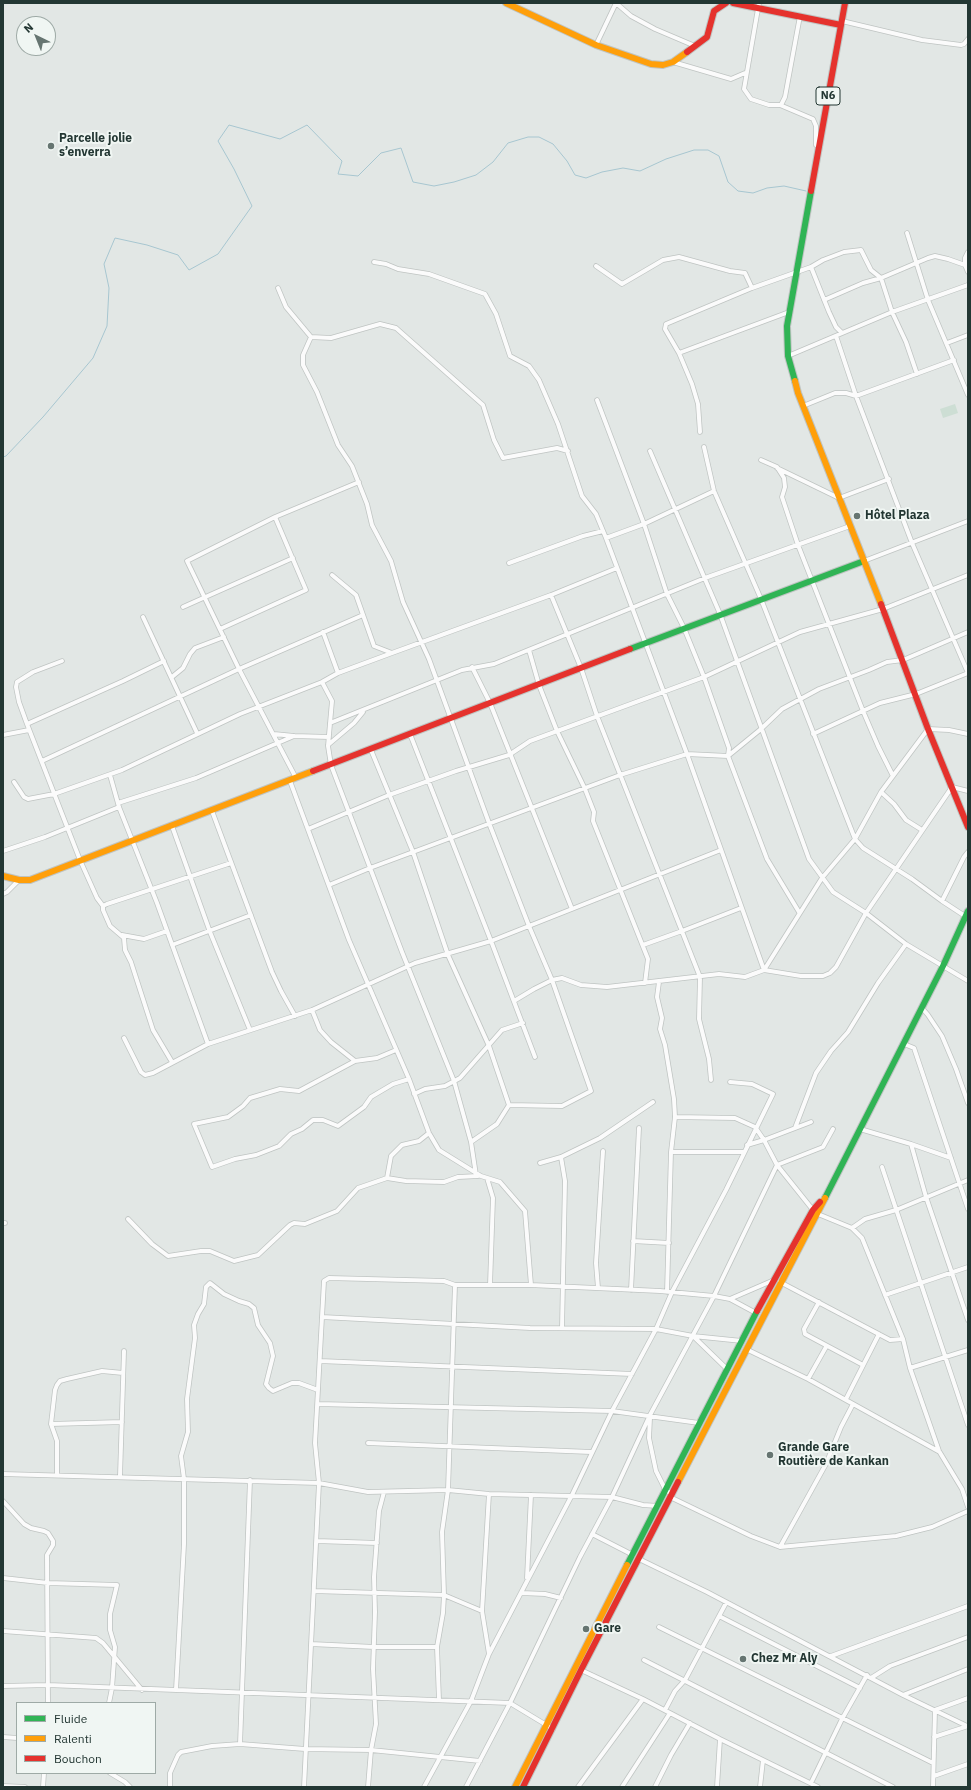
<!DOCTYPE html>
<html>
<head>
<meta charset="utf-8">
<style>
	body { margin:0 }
	#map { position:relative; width:971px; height:1790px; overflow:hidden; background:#e2e7e5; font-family:"IBM Plex Sans",sans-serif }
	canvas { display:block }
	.frame { position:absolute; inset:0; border:4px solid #233733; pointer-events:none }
	.legend { position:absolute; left:16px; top:1702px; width:140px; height:72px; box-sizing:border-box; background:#f0f6f3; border:1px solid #9eaaa6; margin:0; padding:5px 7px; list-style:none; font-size:12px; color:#233733 }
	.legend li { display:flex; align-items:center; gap:8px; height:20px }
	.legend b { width:20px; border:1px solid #9eaaa6 }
	.north { position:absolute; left:16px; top:16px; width:40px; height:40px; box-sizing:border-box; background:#f0f6f3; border:1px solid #9eaaa6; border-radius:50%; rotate:317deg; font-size:11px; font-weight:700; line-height:16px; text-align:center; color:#233733 }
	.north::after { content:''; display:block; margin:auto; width:14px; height:18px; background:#667571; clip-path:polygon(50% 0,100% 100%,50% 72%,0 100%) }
</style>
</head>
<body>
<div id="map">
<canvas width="971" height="1790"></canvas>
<div class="frame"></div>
<ul class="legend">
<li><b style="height:5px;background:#30b455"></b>Fluide</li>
<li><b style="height:5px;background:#ff9f0a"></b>Ralenti</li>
<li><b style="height:5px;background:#e5322d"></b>Bouchon</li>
</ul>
<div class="north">N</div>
</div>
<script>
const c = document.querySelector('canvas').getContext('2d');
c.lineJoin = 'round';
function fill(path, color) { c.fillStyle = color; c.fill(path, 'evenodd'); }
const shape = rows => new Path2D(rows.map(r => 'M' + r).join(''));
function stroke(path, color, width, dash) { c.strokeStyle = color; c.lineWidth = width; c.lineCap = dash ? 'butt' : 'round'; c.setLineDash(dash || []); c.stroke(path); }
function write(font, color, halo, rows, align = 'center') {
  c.font = font + ' "IBM Plex Sans",sans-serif'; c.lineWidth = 4; c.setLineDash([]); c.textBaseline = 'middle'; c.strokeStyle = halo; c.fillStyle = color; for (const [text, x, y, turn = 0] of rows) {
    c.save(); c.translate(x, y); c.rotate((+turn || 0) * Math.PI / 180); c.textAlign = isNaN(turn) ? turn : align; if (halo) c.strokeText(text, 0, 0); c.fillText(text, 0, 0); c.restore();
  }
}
fill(shape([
	[955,404,958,413,943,418,940,409]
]), '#cdded4');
stroke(shape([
	[3,457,6,456,43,417,93,358,107,326,109,288,104,264,115,238,147,245,178,255,189,270,218,254,252,206,234,169,218,141,229,125,280,139,307,125,342,161,338,174,358,176,381,153,401,148,413,182,434,186,454,182,476,175,493,162,508,143,528,137,539,137,553,144,567,161,575,175,586,178,602,172,623,168,640,171,666,159,694,150,708,150,719,156,728,182,738,191,753,193,767,188,784,186,806,191]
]), '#a7c6d0', 1);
const street = shape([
	[616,3,631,16,655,29,695,46],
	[759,3,744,89,751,99,769,105,781,105,785,97,800,16],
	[842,21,922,40,961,45,964,44,968,39],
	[596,45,616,3],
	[673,62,731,79,745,73],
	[780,105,813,119,816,126,816,145],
	[907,233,928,300,968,395],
	[968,252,965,258,965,265,968,272],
	[374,262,386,264,398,269,429,274,485,294,496,314,510,356,529,366,539,380,558,424,582,496,596,514,606,538,687,754,764,970],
	[596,266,622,284,663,260,679,257,730,271,745,273,752,288],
	[811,267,829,312,836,327,842,333],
	[278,288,286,307,311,337,331,338,380,324,396,328,483,405,494,440,503,458,557,448,568,451],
	[824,300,863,283,881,278,928,258,935,256,948,259,965,265],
	[836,336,856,396,912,543,968,673],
	[311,337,303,355,303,365,317,392,338,445,352,466,367,504,372,525,391,561,403,602,429,659,489,823,529,926,552,980,591,1091,562,1106,509,1105,497,1124,471,1142],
	[947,343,968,335],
	[679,353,789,312],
	[788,356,892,312,968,285],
	[597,400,644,524,667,594,684,628,704,677,729,748,728,756,767,859,799,912],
	[803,406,835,393,846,393,856,396,954,360],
	[700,432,698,404,692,384,679,353,665,329,666,324,752,288,811,267,823,260,844,252,861,250,871,270,881,278,892,312,906,342,917,374],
	[704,447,714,491,761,599,855,839,863,848,912,879,942,901,968,918],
	[650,451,720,614,809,859,833,892,866,913,906,944,968,981],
	[761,460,777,467,784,478,785,487,782,497,798,545,863,711,878,746,893,776],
	[777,468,839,498,889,479],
	[606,538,644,524,714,491],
	[864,561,968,521],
	[509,563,583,536,603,531],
	[332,575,356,595,374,646,392,653,551,595,617,568],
	[551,595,581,668,597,716,700,977,699,1019,709,1059,711,1080],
	[183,607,293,558],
	[143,617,197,733],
	[220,629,306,590,275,517],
	[323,632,338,673],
	[529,650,539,685,557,731,585,789,594,812,593,821,648,959,645,983],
	[62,661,33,672,17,682,16,687,19,702,27,724,80,860,97,898,103,906],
	[472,667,490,703,572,909],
	[172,677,183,668,190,654,195,648,224,637],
	[322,682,332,701,328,746,331,765,402,952,454,1081,471,1142,476,1175],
	[330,723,462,670,494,664,705,578,850,526],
	[27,724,123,681,164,661],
	[274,734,294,736,329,737],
	[410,734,491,941,535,1057],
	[813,734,880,703,916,694,968,673],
	[3,735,29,730],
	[328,745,354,723,363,712],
	[371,750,413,852,448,955,489,1046,509,1105],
	[42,761,239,669,363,615],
	[110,775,119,807,157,903,208,1044],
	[296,778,239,669,187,561,275,517,359,482],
	[290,781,349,940,409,1079,429,1133,439,1150,481,1176,500,1182,525,1211,531,1285,660,1291,714,1296,730,1299,756,1313],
	[14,782,24,797,28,799,54,794,122,770,240,714,322,682,338,673,392,653],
	[881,792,894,804,906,820,922,830],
	[118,803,196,778,294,736],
	[212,811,272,972,281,991,295,1016],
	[172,826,210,932,250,1030],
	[308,829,389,795,456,771,509,755,530,741,704,677,800,632,883,609,968,575],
	[3,851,45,837,119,807],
	[329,885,370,868,620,775,687,754,728,756,761,729,782,709,819,689,869,670,887,662,903,660,968,632],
	[3,894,7,892,19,880],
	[942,901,964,857,968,852],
	[122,935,144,939,167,931],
	[172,945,251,915],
	[643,945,682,931,741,908],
	[764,970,822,878,855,839,881,792,928,729,949,730,968,734],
	[659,982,657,997,662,1018,660,1029,665,1045,674,1099,675,1117,671,1152],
	[514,1001,534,989,552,980,562,978,581,985,607,987,719,974,745,977,764,970,801,976,823,976,830,973,836,967,866,913,952,787,968,791],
	[922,1008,928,1015,942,1036,956,1069,968,1103],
	[312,1010,320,1030,331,1042,355,1061],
	[124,1038,141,1072,145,1075,153,1073,208,1044,312,1010,415,963,491,941,721,850],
	[904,1044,914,1048,968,1209],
	[396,1050,377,1058,355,1061,299,1091,280,1089,250,1098,243,1106,228,1117,194,1124,212,1167,235,1159,256,1155,279,1146,291,1134,302,1129,313,1120,323,1120,338,1126,364,1107,371,1097,393,1084,409,1079],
	[172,1062,153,1030,131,962,125,950,124,938,110,926,103,910,103,906,107,904,231,863],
	[414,1094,425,1089,445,1086,460,1078,502,1030,523,1023],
	[675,1117,735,1118,755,1127,764,1140,777,1165,813,1210,818,1214,852,1228,862,1238,903,1339,910,1368,939,1451,962,1489,968,1507],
	[795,1128,816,1073,831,1051,848,1032,878,983,906,944],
	[860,1129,911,1144,951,1158],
	[911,1144,926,1197,968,1320],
	[747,1145,764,1140,811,1122],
	[561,1157,565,1181,562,1328],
	[540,1163,561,1157,600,1138,653,1102],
	[882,1167,968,1425],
	[387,1178,391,1156,402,1145,419,1141,429,1133],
	[487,1178,493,1198,490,1285],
	[128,1219,152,1244,168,1256,201,1251,210,1251,234,1261,258,1255,290,1225,294,1223,305,1224,337,1211,358,1188,387,1178,406,1181,444,1182,458,1177,478,1176],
	[3,1223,5,1223],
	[852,1228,865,1219,896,1210,968,1180],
	[633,1241,669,1243],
	[780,1282,890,1340,903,1339],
	[598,1288,596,1263,603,1151],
	[631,1290,639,1128],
	[667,1292,671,1152,743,1152],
	[885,1295,968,1267],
	[730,1299,774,1280],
	[819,1302,804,1329,805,1334,863,1365],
	[322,1317,530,1328,656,1329,693,1336,742,1341],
	[693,1336,727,1369],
	[746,1349,808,1379,938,1451],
	[320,1361,632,1374],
	[910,1368,968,1350],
	[808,1379,826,1347],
	[846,1399,879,1334],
	[318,1404,612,1411,699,1423],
	[650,1418,649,1438,656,1471,665,1489,671,1494],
	[51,1424,122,1422],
	[368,1443,591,1452],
	[3,1474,319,1483,368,1492,448,1490,489,1494,612,1497,643,1505,658,1506],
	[57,1475,57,1441,51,1424,55,1390,57,1385,60,1381,67,1379,102,1371,123,1373],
	[120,1476,124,1351],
	[489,1494,482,1611,489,1654],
	[670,1497,751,1536,780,1547,896,1536,932,1527,968,1511],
	[3,1501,24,1524,31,1528,44,1531,48,1533,53,1541,53,1545,47,1555,48,1703],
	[592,1534,633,1555],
	[317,1541,377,1543],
	[780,1547,826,1464,841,1427,853,1404],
	[639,1559,707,1592,903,1695,967,1726],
	[3,1578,48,1583,117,1585,110,1614,110,1630,115,1647,112,1688,109,1703],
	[527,1578,531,1495],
	[314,1591,444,1595,482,1611],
	[522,1593,545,1594,561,1598],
	[719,1616,860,1688],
	[659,1627,933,1763],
	[3,1631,96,1638,103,1643,142,1690],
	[311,1644,374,1647,437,1647],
	[831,1656,968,1606],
	[644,1660,893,1787],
	[581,1670,643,1699,720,1739,818,1787],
	[871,1678,890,1666,968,1637],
	[3,1686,48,1685,510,1703,553,1729],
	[176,1690,184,1544,184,1479,181,1456,188,1432,187,1399,195,1338,194,1325,198,1314,204,1304,206,1287,210,1283,224,1294,239,1301,249,1304,254,1308,258,1325,270,1343,273,1356,266,1384,269,1388,273,1391,292,1383,299,1383,318,1390],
	[903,1695,968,1669],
	[439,1700,437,1647,443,1613,444,1595,442,1532,448,1490,455,1285],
	[665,1710,675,1691,685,1680,726,1603],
	[3,1737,17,1738],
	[934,1737,968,1726],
	[240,1744,250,1480],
	[110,1773,125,1782,130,1787],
	[934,1776,968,1764],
	[811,1783,842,1719,867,1675],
	[3,1786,25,1787],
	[43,1787,44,1773],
	[170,1787,170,1773,178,1755,181,1752,212,1746,240,1744,305,1749,371,1750,480,1761],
	[304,1787,319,1483,315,1443,324,1281,329,1278,444,1281,455,1285,531,1285],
	[368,1787,371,1750,376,1724,373,1669,375,1612,374,1577,379,1511,384,1492],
	[424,1787,471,1701,489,1654,572,1495,612,1411,656,1329,672,1292,726,1190,773,1094,752,1084,730,1082],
	[466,1787,510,1703,580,1557,612,1497,650,1415,714,1296,777,1165,823,1147,833,1129],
	[578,1787,643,1699],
	[622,1787,670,1713],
	[655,1787,671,1755,690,1723],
	[717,1787,720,1739],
	[760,1787,763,1760],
	[933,1787,935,1710,968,1698]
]);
const fast = shape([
	[795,381,788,356,787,326,811,191],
	[630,649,864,561],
	[825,1198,943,966,968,911],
	[627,1565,757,1311]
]);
const slow = shape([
	[506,3,596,45,651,64,663,65,673,62,687,52],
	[795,381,798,393,881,604],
	[3,876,19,880,30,880,313,771],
	[678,1482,825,1198],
	[515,1787,627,1565]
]);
const jam = shape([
	[733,3,841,25],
	[687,52,707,37,714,11,726,3],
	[811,191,845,3],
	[881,604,928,729,968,827],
	[313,771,630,649],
	[757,1311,813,1210,820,1202],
	[523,1787,581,1670,678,1482]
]);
stroke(street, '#bfc4c2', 5.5);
stroke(fast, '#bfc4c2', 8);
stroke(slow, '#bfc4c2', 8);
stroke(jam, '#bfc4c2', 8);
stroke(street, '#fbfbfb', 4);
stroke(fast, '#30b455', 6);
stroke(slow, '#ff9f0a', 6);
stroke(jam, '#e5322d', 6);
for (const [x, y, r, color] of [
	[51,146,4,"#667571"],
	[857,516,4,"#667571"],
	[770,1455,4,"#667571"],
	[586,1629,4,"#667571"],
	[743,1659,4,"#667571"]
]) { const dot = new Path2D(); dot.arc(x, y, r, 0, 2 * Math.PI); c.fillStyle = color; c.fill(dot); stroke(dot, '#f0f6f3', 1.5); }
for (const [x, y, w] of [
	[828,96,24]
]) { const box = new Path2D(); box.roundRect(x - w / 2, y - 9, w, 18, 3); c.fillStyle = '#f0f6f3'; c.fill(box); stroke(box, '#233733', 1); }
write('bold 11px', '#233733', null, [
	["N6",828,96]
]);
write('bold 12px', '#233733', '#f0f6f3', [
	["Parcelle jolie",59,139],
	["s’enverra",59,153],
	["Hôtel Plaza",865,516],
	["Grande Gare",778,1448],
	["Routière de Kankan",778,1462],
	["Gare",594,1629],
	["Chez Mr Aly",751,1659]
], 'left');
</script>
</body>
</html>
